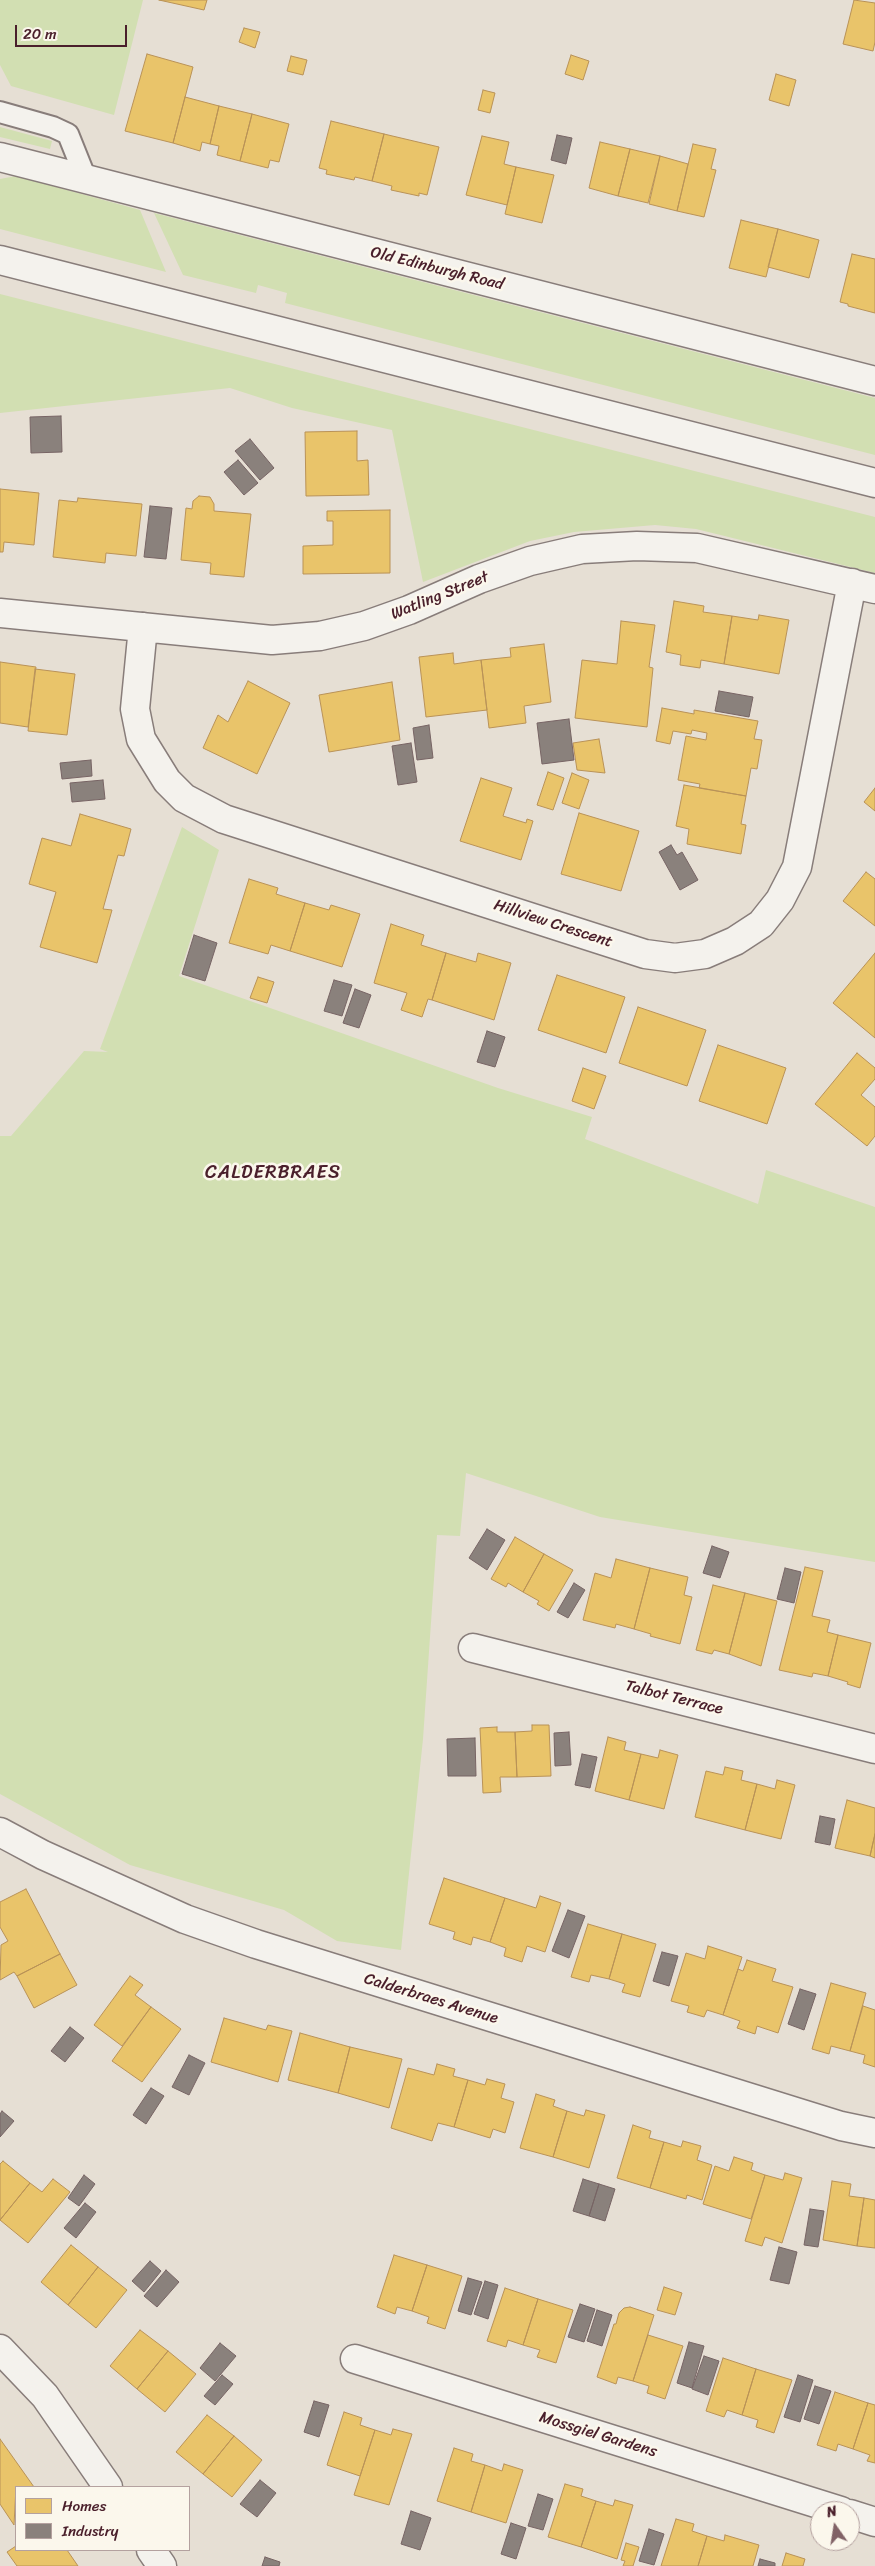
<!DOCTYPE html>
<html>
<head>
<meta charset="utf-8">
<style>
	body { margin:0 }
	#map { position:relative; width:875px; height:2566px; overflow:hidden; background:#e6dfd4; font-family:Sriracha,sans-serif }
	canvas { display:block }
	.legend { position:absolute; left:15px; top:2486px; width:175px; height:65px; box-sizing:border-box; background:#fbf7ec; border:1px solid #b4a19f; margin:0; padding:6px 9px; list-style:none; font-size:15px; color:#4a1f2b }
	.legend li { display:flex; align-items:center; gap:10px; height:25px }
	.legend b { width:25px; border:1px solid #b4a19f }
	.north { position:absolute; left:810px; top:2501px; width:50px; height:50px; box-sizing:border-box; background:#fbf7ec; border:1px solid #b4a19f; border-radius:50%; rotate:347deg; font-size:14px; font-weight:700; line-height:20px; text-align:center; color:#4a1f2b }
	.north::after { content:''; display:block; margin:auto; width:18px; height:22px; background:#816266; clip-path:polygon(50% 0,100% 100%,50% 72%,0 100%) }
	.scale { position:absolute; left:15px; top:25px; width:112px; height:22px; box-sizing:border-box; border:2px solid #4a1f2b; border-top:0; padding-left:6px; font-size:15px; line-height:18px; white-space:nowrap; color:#4a1f2b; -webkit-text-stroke:4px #fbf7ec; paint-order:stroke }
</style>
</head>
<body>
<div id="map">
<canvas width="875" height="2566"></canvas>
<ul class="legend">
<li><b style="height:14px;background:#e9c46a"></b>Homes</li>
<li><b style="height:14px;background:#8a817c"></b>Industry</li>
</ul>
<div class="north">N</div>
<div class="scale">20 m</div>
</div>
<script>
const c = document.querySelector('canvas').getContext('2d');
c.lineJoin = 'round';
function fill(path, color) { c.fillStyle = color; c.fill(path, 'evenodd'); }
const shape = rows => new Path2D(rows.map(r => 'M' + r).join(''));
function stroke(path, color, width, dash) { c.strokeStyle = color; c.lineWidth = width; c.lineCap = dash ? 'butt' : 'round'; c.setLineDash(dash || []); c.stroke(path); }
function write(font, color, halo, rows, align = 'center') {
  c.font = font + ' Sriracha,sans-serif'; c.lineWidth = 5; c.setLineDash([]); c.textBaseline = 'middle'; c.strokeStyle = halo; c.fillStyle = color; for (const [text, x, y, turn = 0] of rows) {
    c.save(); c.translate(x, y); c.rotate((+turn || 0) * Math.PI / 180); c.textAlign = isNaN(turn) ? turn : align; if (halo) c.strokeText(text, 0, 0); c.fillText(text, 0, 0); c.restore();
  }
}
fill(shape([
	[0,0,143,0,114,115,11,86,0,65],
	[0,127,52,141,50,149,0,137],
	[16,176,140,210,166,272,0,229,0,179],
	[154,213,875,398,875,455,285,303,287,293,258,285,256,293,183,275],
	[0,294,875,517,875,573,696,529,655,525,574,532,530,541,423,582,392,430,292,408,230,388,0,413],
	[182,827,219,850,179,976,498,1088,592,1117,585,1139,758,1204,766,1170,875,1207,875,1562,600,1517,466,1473,460,1536,437,1535,423,1739,401,1950,337,1941,284,1910,130,1865,0,1794,0,1136,11,1136,84,1051,108,1052,100,1049]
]), '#d2dfb2');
const homes = shape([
	[159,0,207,0,204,10,159,0],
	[854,0,875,3,875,42,873,51,843,44,854,0],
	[244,28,260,32,255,48,239,42,244,28],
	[147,54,193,67,173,143,125,131,147,54],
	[571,55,589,61,583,80,565,74,571,55],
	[291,56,307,60,303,75,287,71,291,56],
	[776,74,796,80,789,106,769,100,776,74],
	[483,90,495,93,490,113,478,110,483,90],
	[185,97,219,106,210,144,202,142,200,151,173,143,185,97],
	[219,106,252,114,240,161,217,155,219,146,210,144,219,106],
	[252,114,289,124,279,162,270,160,268,168,240,161,252,114],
	[331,121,384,134,372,181,355,177,354,180,326,174,327,170,319,168,331,121],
	[384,134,439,147,427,195,419,193,419,196,391,190,392,186,372,181,384,134],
	[482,136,509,142,504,164,516,167,507,205,466,195,482,136],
	[600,142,630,149,618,196,589,188,600,142],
	[693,144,716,149,711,169,716,170,704,217,677,211,693,144],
	[630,149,660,156,648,203,618,196,630,149],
	[660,156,688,164,677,211,649,204,660,156],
	[516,167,554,175,542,223,505,214,516,167],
	[741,220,778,229,766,277,729,268,741,220],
	[778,229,819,240,809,278,768,267,778,229],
	[852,254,875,259,875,313,848,306,848,304,840,302,852,254],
	[357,431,357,461,368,460,369,495,306,496,305,432,357,431],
	[0,489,39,493,34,545,4,542,3,552,0,552,0,489],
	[199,496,210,497,214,504,214,511,251,514,244,577,210,574,211,563,181,560,186,508,192,509,193,501,199,496],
	[78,498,142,504,136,556,106,553,105,563,53,557,59,500,77,502,78,498],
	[390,510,390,573,303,574,303,546,333,545,333,521,327,521,327,511,390,510],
	[674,601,704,606,703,612,732,616,724,664,701,660,700,668,680,665,681,655,666,652,674,601],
	[759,615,789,620,779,674,724,664,732,616,758,620,759,615],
	[621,621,655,625,649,667,653,668,647,727,575,718,582,660,617,664,621,621],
	[544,644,551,702,524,706,526,723,489,728,481,660,511,657,510,648,544,644],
	[453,653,454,664,481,660,487,710,426,717,419,657,453,653],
	[0,662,36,667,28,727,0,723,0,662],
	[35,669,75,674,67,735,28,731,35,669],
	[248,681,290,703,257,774,203,748,218,715,228,722,248,681],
	[392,682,400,740,329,752,319,695,392,682],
	[662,708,694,714,694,710,758,721,754,739,762,740,757,769,751,768,746,796,699,788,700,784,678,780,686,736,706,740,707,733,692,730,691,734,673,731,670,744,656,741,662,708],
	[599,739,605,773,577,770,573,743,599,739],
	[548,772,564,778,553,810,537,805,548,772],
	[572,773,589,780,579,809,562,803,572,773],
	[481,778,512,788,503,816,526,823,527,819,533,821,521,860,460,841,481,778],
	[684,785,746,796,741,824,746,825,741,854,687,844,689,829,676,826,684,785],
	[875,788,875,811,864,802,875,788],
	[579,813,639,831,621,891,561,874,579,813],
	[80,814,131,829,124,856,118,855,103,909,112,910,97,963,40,947,56,892,29,884,42,838,71,846,80,814],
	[866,872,875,879,875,926,843,901,866,872],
	[249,879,278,888,276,894,305,903,290,951,271,945,268,954,229,943,249,879],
	[305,903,329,910,331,905,360,914,342,967,290,951,305,903],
	[391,924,424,935,421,945,446,953,432,1000,428,999,422,1017,401,1010,407,993,374,983,391,924],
	[446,953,476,962,478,953,511,963,494,1020,432,1000,446,953],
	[875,953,875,1038,833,1003,875,953],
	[557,975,625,997,606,1053,538,1030,557,975],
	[258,977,274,982,267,1003,250,998,258,977],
	[638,1007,706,1030,687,1086,619,1063,638,1007],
	[718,1045,786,1068,767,1124,699,1101,718,1045],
	[857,1053,875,1068,875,1079,861,1095,875,1107,875,1136,867,1146,815,1104,857,1053],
	[583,1068,606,1076,594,1109,572,1101,583,1068],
	[515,1537,544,1554,523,1592,508,1583,506,1587,491,1579,515,1537],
	[544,1554,573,1570,549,1611,537,1604,539,1601,523,1592,544,1554],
	[616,1559,650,1568,634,1629,616,1624,615,1628,583,1620,595,1573,611,1578,616,1559],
	[805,1567,823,1571,812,1616,830,1620,827,1632,838,1635,828,1676,813,1673,812,1677,779,1670,805,1567],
	[650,1568,688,1577,684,1595,692,1597,680,1644,650,1636,651,1634,634,1629,650,1568],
	[713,1585,745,1593,729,1654,714,1650,712,1654,696,1650,713,1585],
	[745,1593,777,1601,761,1666,729,1654,745,1593],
	[838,1635,871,1643,860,1688,847,1684,848,1682,828,1676,838,1635],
	[532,1725,549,1725,551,1776,517,1777,515,1732,532,1731,532,1725],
	[497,1727,497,1732,515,1732,517,1777,500,1777,501,1792,483,1793,480,1728,497,1727],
	[608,1737,626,1742,624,1750,641,1754,629,1800,595,1791,608,1737],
	[660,1750,678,1755,664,1809,629,1800,641,1754,658,1758,660,1750],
	[725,1767,743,1771,741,1780,757,1784,745,1830,695,1817,706,1771,723,1775,725,1767],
	[777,1780,795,1785,781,1839,745,1830,757,1784,775,1789,777,1780],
	[847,1800,875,1808,875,1834,870,1856,835,1848,847,1800],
	[875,1834,875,1858,870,1856,875,1834],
	[444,1878,505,1898,490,1942,473,1937,471,1945,453,1939,455,1932,429,1924,444,1878],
	[26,1889,60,1954,17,1976,14,1972,0,1980,1,1945,8,1941,0,1927,0,1902,26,1889],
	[540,1896,561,1903,545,1952,527,1946,522,1962,504,1956,506,1948,490,1942,505,1898,536,1908,540,1896],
	[588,1924,622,1934,609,1979,591,1975,589,1982,571,1977,588,1924],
	[622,1934,656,1944,640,1997,622,1992,625,1984,609,1979,622,1934],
	[708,1946,742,1957,723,2015,707,2010,704,2017,687,2012,689,2006,671,2001,686,1953,705,1959,708,1946],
	[60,1954,77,1985,34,2008,17,1976,60,1954],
	[747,1960,776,1969,772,1981,793,1987,778,2033,757,2026,755,2034,737,2028,740,2021,723,2015,738,1969,743,1971,747,1960],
	[130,1976,143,1985,135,1995,151,2007,122,2046,94,2025,130,1976],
	[831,1983,866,1993,850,2051,831,2046,829,2054,812,2049,831,1983],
	[863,2006,875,2010,875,2067,863,2063,865,2055,850,2051,863,2006],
	[151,2007,181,2029,142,2082,112,2061,151,2007],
	[224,2018,266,2030,268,2025,292,2031,278,2082,211,2062,224,2018],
	[300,2033,350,2047,338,2093,288,2080,300,2033],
	[350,2047,402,2059,389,2108,338,2093,350,2047],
	[437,2064,455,2069,453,2076,468,2080,454,2127,438,2123,432,2141,391,2128,408,2068,434,2075,437,2064],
	[487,2079,505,2084,501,2098,514,2102,505,2133,493,2129,490,2138,454,2127,468,2080,485,2085,487,2079],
	[536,2094,555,2100,553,2106,567,2111,553,2157,520,2148,536,2094],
	[586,2110,605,2115,589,2168,553,2157,567,2111,584,2116,586,2110],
	[633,2125,651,2131,649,2138,664,2142,650,2188,617,2178,633,2125],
	[683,2141,701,2146,697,2160,712,2165,702,2200,687,2195,686,2199,650,2188,664,2142,681,2147,683,2141],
	[734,2157,753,2163,751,2170,765,2175,751,2219,703,2204,715,2166,729,2171,734,2157],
	[3,2161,30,2183,0,2220,0,2164,3,2161],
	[785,2173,802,2178,782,2243,765,2237,762,2246,745,2241,765,2175,783,2180,785,2173],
	[53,2179,70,2192,28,2243,0,2220,30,2183,42,2192,53,2179],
	[832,2181,851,2184,849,2196,864,2198,857,2246,823,2240,832,2181],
	[864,2198,875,2200,875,2248,857,2246,864,2198],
	[71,2245,98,2267,68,2305,41,2282,71,2245],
	[394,2255,427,2265,412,2311,397,2307,395,2314,377,2307,394,2255],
	[427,2265,462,2276,445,2329,427,2323,429,2317,412,2311,427,2265],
	[98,2267,127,2290,96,2328,68,2305,98,2267],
	[664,2287,682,2293,675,2315,657,2310,664,2287],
	[505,2288,538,2299,523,2345,508,2340,506,2347,487,2341,505,2288],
	[538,2299,573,2310,556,2363,537,2357,540,2350,523,2345,538,2299],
	[630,2307,654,2315,633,2381,618,2377,616,2384,597,2377,614,2324,616,2324,619,2313,624,2308,630,2307],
	[140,2330,168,2351,137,2389,110,2366,140,2330],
	[648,2335,683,2346,665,2399,647,2393,649,2386,633,2381,648,2335],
	[168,2351,196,2374,165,2412,137,2389,168,2351],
	[723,2358,756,2369,742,2415,727,2410,724,2417,706,2411,723,2358],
	[756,2369,792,2380,774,2433,756,2427,758,2420,742,2415,756,2369],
	[835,2392,868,2403,853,2449,838,2444,836,2451,817,2445,835,2392],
	[868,2403,875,2405,875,2463,867,2461,870,2455,853,2449,868,2403],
	[344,2412,362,2418,360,2425,375,2430,360,2476,327,2465,344,2412],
	[207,2415,234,2436,203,2474,176,2452,207,2415],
	[393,2429,412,2434,389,2505,354,2495,375,2430,391,2435,393,2429],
	[234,2436,262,2460,232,2497,203,2474,234,2436],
	[0,2439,34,2487,16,2487,14,2525,0,2504,0,2439],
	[454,2448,473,2454,471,2461,485,2465,471,2512,437,2501,454,2448],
	[504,2464,523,2470,506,2523,471,2512,485,2465,502,2471,504,2464],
	[565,2484,583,2489,581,2496,596,2501,581,2547,548,2537,565,2484],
	[615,2500,633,2505,617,2559,581,2547,596,2501,613,2506,615,2500],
	[676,2519,694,2524,692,2531,707,2536,698,2566,661,2566,676,2519],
	[725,2535,759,2545,753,2566,698,2566,707,2536,724,2541,725,2535],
	[626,2543,639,2547,633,2566,623,2566,625,2561,621,2560,626,2543],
	[16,2546,16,2550,67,2550,78,2566,17,2566,7,2552,16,2546],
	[786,2553,805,2559,803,2566,782,2566,786,2553]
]);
fill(homes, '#e9c46a');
stroke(homes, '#b99257', 1);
const industry = shape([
	[557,135,572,138,566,164,551,160,557,135],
	[61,416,62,452,31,453,30,417,61,416],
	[250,439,274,468,260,480,235,451,250,439],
	[238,460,258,483,244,495,224,472,238,460],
	[150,506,172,508,166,559,144,557,150,506],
	[719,691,753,697,749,717,715,711,719,691],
	[569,719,574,760,542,764,537,723,569,719],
	[429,725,433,758,417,760,413,728,429,725],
	[411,743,417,782,398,785,392,746,411,743],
	[91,760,92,776,62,779,60,763,91,760],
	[103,780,105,799,72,802,70,783,103,780],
	[671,845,677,855,682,852,698,880,680,890,659,852,671,845],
	[194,935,217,943,205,981,182,974,194,935],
	[334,980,352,985,342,1016,324,1011,334,980],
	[355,989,371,995,359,1028,343,1023,355,989],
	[487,1031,505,1037,495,1067,477,1062,487,1031],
	[487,1529,505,1540,487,1570,469,1558,487,1529],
	[712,1546,729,1552,720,1578,703,1573,712,1546],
	[785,1568,801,1572,794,1603,777,1599,785,1568],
	[574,1583,585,1590,568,1618,557,1612,574,1583],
	[569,1732,571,1765,555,1766,554,1733,569,1732],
	[475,1738,476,1776,448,1776,447,1739,475,1738],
	[582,1754,597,1757,590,1788,575,1785,582,1754],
	[820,1816,835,1819,830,1845,815,1842,820,1816],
	[568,1910,585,1916,569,1958,552,1951,568,1910],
	[662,1952,678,1956,669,1986,653,1981,662,1952],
	[800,1989,816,1994,804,2030,788,2024,800,1989],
	[70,2027,84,2038,65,2062,51,2051,70,2027],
	[189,2055,205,2063,189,2095,172,2087,189,2055],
	[151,2088,164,2096,146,2124,133,2115,151,2088],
	[2,2111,14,2121,0,2137,0,2114,2,2111],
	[84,2175,95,2184,79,2206,68,2198,84,2175],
	[583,2179,599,2184,589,2216,573,2211,583,2179],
	[599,2184,615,2189,605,2221,589,2216,599,2184],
	[85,2203,96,2212,76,2238,64,2228,85,2203],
	[810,2209,824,2211,818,2247,804,2245,810,2209],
	[779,2247,797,2252,789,2284,770,2280,779,2247],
	[150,2261,161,2271,144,2292,132,2281,150,2261],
	[166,2270,179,2282,157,2307,144,2296,166,2270],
	[468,2278,482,2282,471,2315,458,2311,468,2278],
	[485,2281,498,2285,488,2319,474,2314,485,2281],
	[580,2304,595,2309,584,2342,568,2337,580,2304],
	[597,2310,612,2315,602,2346,587,2341,597,2310],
	[689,2342,704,2346,692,2388,677,2383,689,2342],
	[220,2343,236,2356,215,2381,200,2368,220,2343],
	[704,2356,719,2361,708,2395,692,2389,704,2356],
	[222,2375,233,2384,215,2405,204,2396,222,2375],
	[798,2375,813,2380,800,2422,784,2417,798,2375],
	[815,2386,831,2391,819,2424,804,2419,815,2386],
	[314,2401,329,2405,319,2437,304,2432,314,2401],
	[260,2480,276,2493,257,2517,240,2504,260,2480],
	[538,2494,553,2499,543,2530,528,2526,538,2494],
	[411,2511,431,2518,420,2550,401,2544,411,2511],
	[511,2523,526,2528,516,2559,501,2554,511,2523],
	[649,2529,664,2534,654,2565,639,2561,649,2529],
	[265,2557,280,2562,279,2566,262,2566,265,2557],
	[760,2559,775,2563,775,2566,758,2566,760,2559]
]);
fill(industry, '#8a817c');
stroke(industry, '#776464', 1);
const lane = shape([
	[0,112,53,127,68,134,86,179]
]);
const street = shape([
	[0,157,875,381],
	[0,613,272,640,320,636,364,626,409,610,479,579,530,561,582,549,637,546,697,548,875,589],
	[143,627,135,709,141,739,167,781,184,798,224,819,645,954,675,958,705,954,735,941,761,924,780,900,797,867,852,583],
	[473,1648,875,1749],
	[0,1832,43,1855,185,1919,256,1944,841,2126,875,2133],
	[0,2349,45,2396,108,2487],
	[355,2359,841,2511],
	[850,2514,875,2522],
	[151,2550,162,2566]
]);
const secondary = shape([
	[0,260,875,483]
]);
stroke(lane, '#887d7a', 24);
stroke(street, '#887d7a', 31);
stroke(secondary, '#887d7a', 31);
stroke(lane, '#f4f2ed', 20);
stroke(street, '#f4f2ed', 28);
stroke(secondary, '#f4f2ed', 28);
write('16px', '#4a1f2b', '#fbf7ec', [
	["Old Edinburgh Road",437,269,14],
	["Watling Street",440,596,-22],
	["Hillview Crescent",553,924,18],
	["Talbot Terrace",674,1698,14],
	["Calderbraes Avenue",431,1999,17],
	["Mossgiel Gardens",598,2435,17]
]);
c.letterSpacing = '1px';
write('19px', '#4a1f2b', '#fbf7ec', [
	["CALDERBRAES",273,1173]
]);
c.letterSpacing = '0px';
</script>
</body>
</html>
